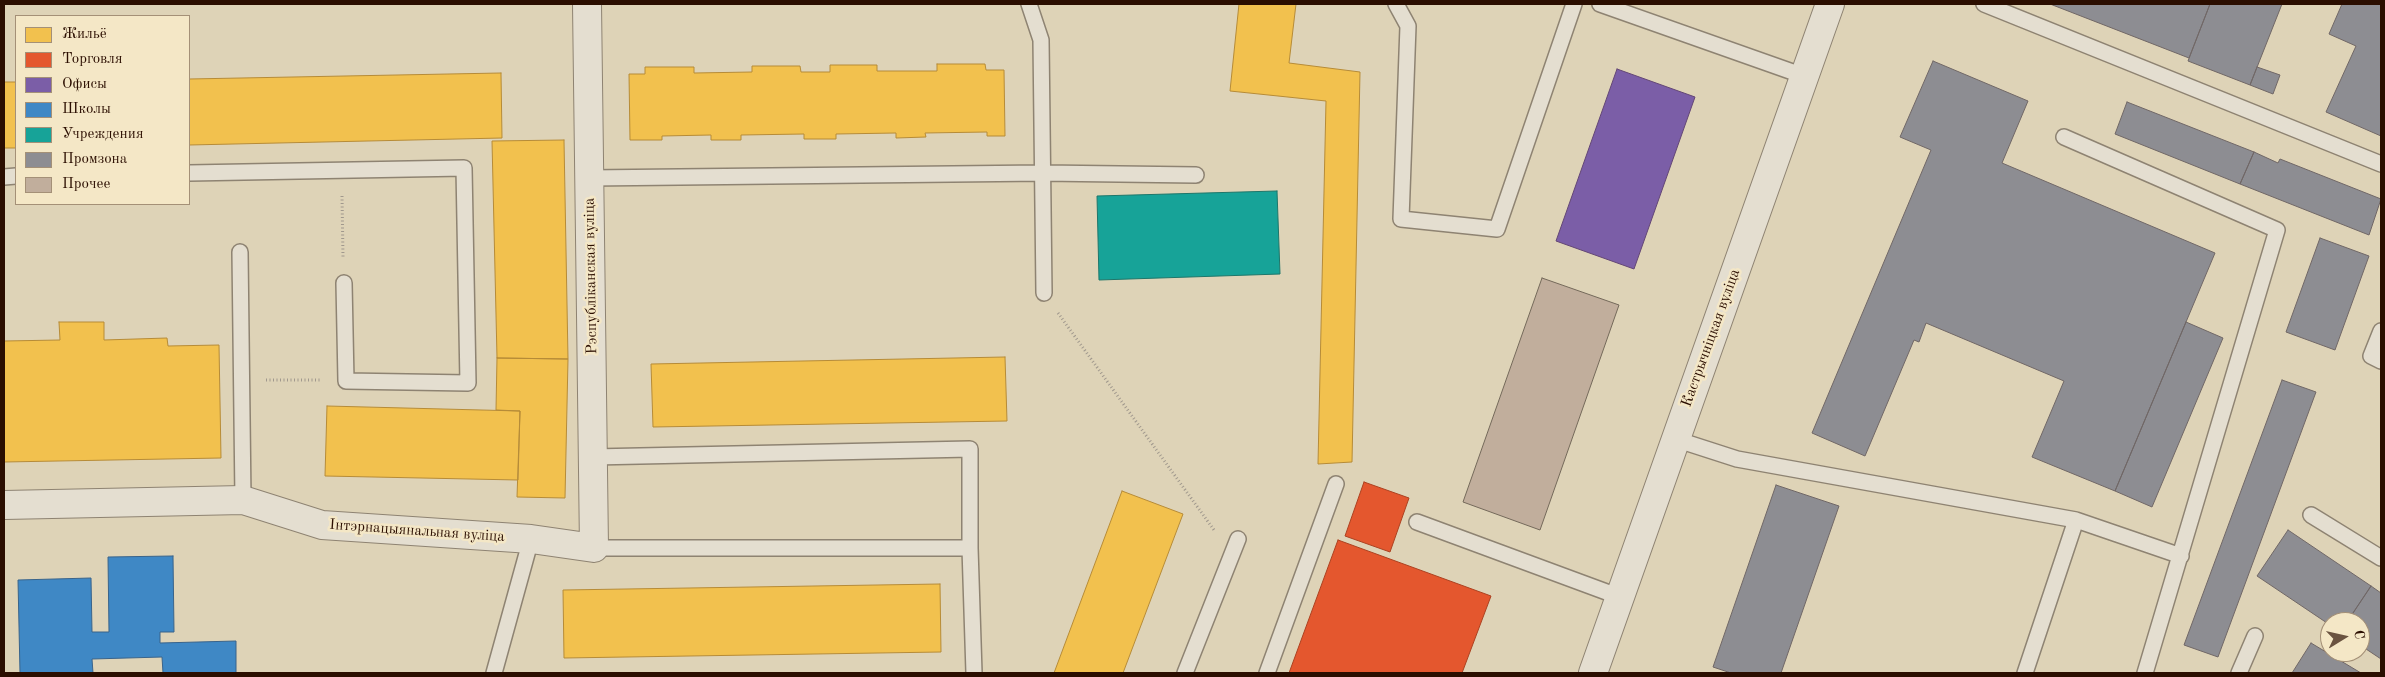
<!DOCTYPE html>
<html>
<head>
<meta charset="utf-8">
<style>
	body { margin:0 }
	#map { position:relative; width:2385px; height:677px; overflow:hidden; background:#ded3b7; font-family:"Old Standard TT",serif }
	canvas { display:block }
	.frame { position:absolute; inset:0; border:5px solid #2b0e00; pointer-events:none }
	.legend { position:absolute; left:15px; top:15px; width:175px; height:190px; box-sizing:border-box; background:#f4e7c6; border:1px solid #a49077; margin:0; padding:6px 9px; list-style:none; font-size:15px; color:#2b0e00 }
	.legend li { display:flex; align-items:center; gap:10px; height:25px }
	.legend b { width:25px; border:1px solid #a49077 }
	.north { position:absolute; left:2320px; top:612px; width:50px; height:50px; box-sizing:border-box; background:#f4e7c6; border:1px solid #a49077; border-radius:50%; rotate:81deg; font-size:14px; font-weight:700; line-height:20px; text-align:center; color:#2b0e00 }
	.north::after { content:''; display:block; margin:auto; width:18px; height:22px; background:#6a5340; clip-path:polygon(50% 0,100% 100%,50% 72%,0 100%) }
</style>
</head>
<body>
<div id="map">
<canvas width="2385" height="677"></canvas>
<div class="frame"></div>
<ul class="legend">
<li><b style="height:14px;background:#f2c14e"></b>Жильё</li>
<li><b style="height:14px;background:#e4572e"></b>Торговля</li>
<li><b style="height:14px;background:#7b5ea7"></b>Офисы</li>
<li><b style="height:14px;background:#3f88c5"></b>Школы</li>
<li><b style="height:14px;background:#17a398"></b>Учреждения</li>
<li><b style="height:14px;background:#8d8d92"></b>Промзона</li>
<li><b style="height:14px;background:#c1ae9c"></b>Прочее</li>
</ul>
<div class="north">С</div>
</div>
<script>
const c = document.querySelector('canvas').getContext('2d');
c.lineJoin = 'round';
function fill(path, color) { c.fillStyle = color; c.fill(path, 'evenodd'); }
const shape = rows => new Path2D(rows.map(r => 'M' + r).join(''));
function stroke(path, color, width, dash) { c.strokeStyle = color; c.lineWidth = width; c.lineCap = dash ? 'butt' : 'round'; c.setLineDash(dash || []); c.stroke(path); }
function write(font, color, halo, rows, align = 'center') {
  c.font = font + ' "Old Standard TT",serif'; c.lineWidth = 5; c.setLineDash([]); c.textBaseline = 'middle'; c.strokeStyle = halo; c.fillStyle = color; for (const [text, x, y, turn = 0] of rows) {
    c.save(); c.translate(x, y); c.rotate((+turn || 0) * Math.PI / 180); c.textAlign = isNaN(turn) ? turn : align; if (halo) c.strokeText(text, 0, 0); c.fillText(text, 0, 0); c.restore();
  }
}
const homes = shape([
	[1239,4,1296,4,1289,63,1360,72,1352,462,1318,464,1326,101,1230,91,1239,4],
	[937,64,985,64,986,70,1004,70,1005,136,987,136,987,132,925,133,926,137,896,138,896,133,836,134,836,139,804,139,804,134,741,135,741,140,711,140,711,135,662,136,662,140,630,140,629,74,645,74,645,67,694,67,694,73,752,72,752,66,800,66,801,72,830,72,830,65,877,65,877,71,937,71,937,64],
	[501,73,502,138,189,145,189,79,501,73],
	[4,82,16,82,16,148,4,148,4,82],
	[564,140,568,359,497,358,492,141,564,140],
	[59,322,104,322,104,340,167,338,168,346,219,345,221,458,4,462,4,341,60,340,59,322],
	[1005,357,1007,421,653,427,651,364,1005,357],
	[497,358,568,359,565,498,517,497,520,411,496,410,497,358],
	[327,406,520,411,518,480,325,476,327,406],
	[1122,491,1183,514,1123,673,1054,673,1122,491],
	[940,584,941,652,564,658,563,590,940,584]
]);
fill(homes, '#f2c14e');
stroke(homes, '#b68b37', 1);
const shops = shape([
	[1364,482,1409,498,1390,552,1345,536,1364,482],
	[1338,540,1491,596,1462,673,1289,673,1338,540]
]);
fill(shops, '#e4572e');
stroke(shops, '#ac4120', 1);
const offices = shape([
	[1617,69,1695,97,1634,269,1556,241,1617,69]
]);
fill(offices, '#7b5ea7');
stroke(offices, '#634675', 1);
const schools = shape([
	[173,556,174,632,160,632,160,643,236,641,236,673,163,673,162,657,92,659,93,673,20,673,18,580,91,578,92,632,109,632,108,557,173,556]
]);
fill(schools, '#3f88c5');
stroke(schools, '#39638a', 1);
const public = shape([
	[1277,191,1280,274,1099,280,1097,196,1277,191]
]);
fill(public, '#17a398');
stroke(public, '#1d766a', 1);
const industry = shape([
	[2050,4,2210,4,2189,58,2050,4],
	[2210,4,2282,4,2250,85,2188,61,2210,4],
	[2342,4,2381,4,2381,136,2326,112,2356,46,2329,34,2342,4],
	[1933,61,2028,101,2002,163,2215,253,2115,491,2032,457,2064,381,1926,323,1919,342,1914,340,1865,456,1812,433,1931,150,1900,137,1933,61],
	[2257,67,2280,75,2273,94,2250,85,2257,67],
	[2127,102,2254,152,2240,184,2115,134,2127,102],
	[2254,152,2278,163,2280,159,2381,199,2369,235,2240,184,2254,152],
	[2320,238,2369,256,2335,350,2286,332,2320,238],
	[2186,322,2223,338,2152,507,2115,491,2186,322],
	[2282,380,2316,392,2218,657,2184,645,2282,380],
	[1776,485,1839,506,1781,673,1731,673,1713,667,1776,485],
	[2288,530,2371,586,2347,622,2330,622,2330,625,2257,576,2288,530],
	[2371,586,2381,593,2381,659,2360,645,2360,622,2347,622,2371,586],
	[2311,643,2361,673,2292,673,2311,643]
]);
fill(industry, '#8d8d92');
stroke(industry, '#706766', 1);
const building = shape([
	[1542,278,1619,305,1540,530,1463,502,1542,278]
]);
fill(building, '#c1ae9c');
stroke(building, '#74695a', 1);
const service = shape([
	[1029,4,1041,40,1044,293],
	[1396,4,1408,26,1401,219,1497,229,1574,4],
	[1600,4,1804,76],
	[1984,4,2381,164],
	[2064,137,2277,230,2145,673],
	[189,173,464,168,468,383,346,381,344,283],
	[4,177,16,176],
	[589,178,1043,173,1196,175],
	[240,252,243,500],
	[2381,331,2371,356,2381,361],
	[1675,439,1737,459,2076,520,2181,556],
	[593,457,970,449,970,548],
	[2311,515,2381,558],
	[1417,522,1620,597],
	[594,548,970,548,974,673],
	[494,673,531,539],
	[1185,673,1238,539],
	[1267,673,1336,484],
	[2025,673,2076,520],
	[2239,673,2255,636]
]);
const minor = shape([
	[4,505,243,500,322,525,531,539,594,548,587,4],
	[1593,673,1830,4]
]);
stroke(service, '#8e8372', 18);
stroke(minor, '#8e8372', 30);
stroke(shape([
	[342,196,343,257],
	[1058,313,1214,530],
	[266,380,320,380]
]), '#a0988d', 3, [1, 2.5]);
stroke(service, '#e4ded0', 15);
stroke(minor, '#e4ded0', 28);
write('15px', '#2b0e00', '#f4e7c6', [
	["Рэспубліканская вуліца",591,276,-91],
	["Кастрычніцкая вуліца",1711,338,-70],
	["Інтэрнацыянальная вуліца",417,531,4]
]);
</script>
</body>
</html>
